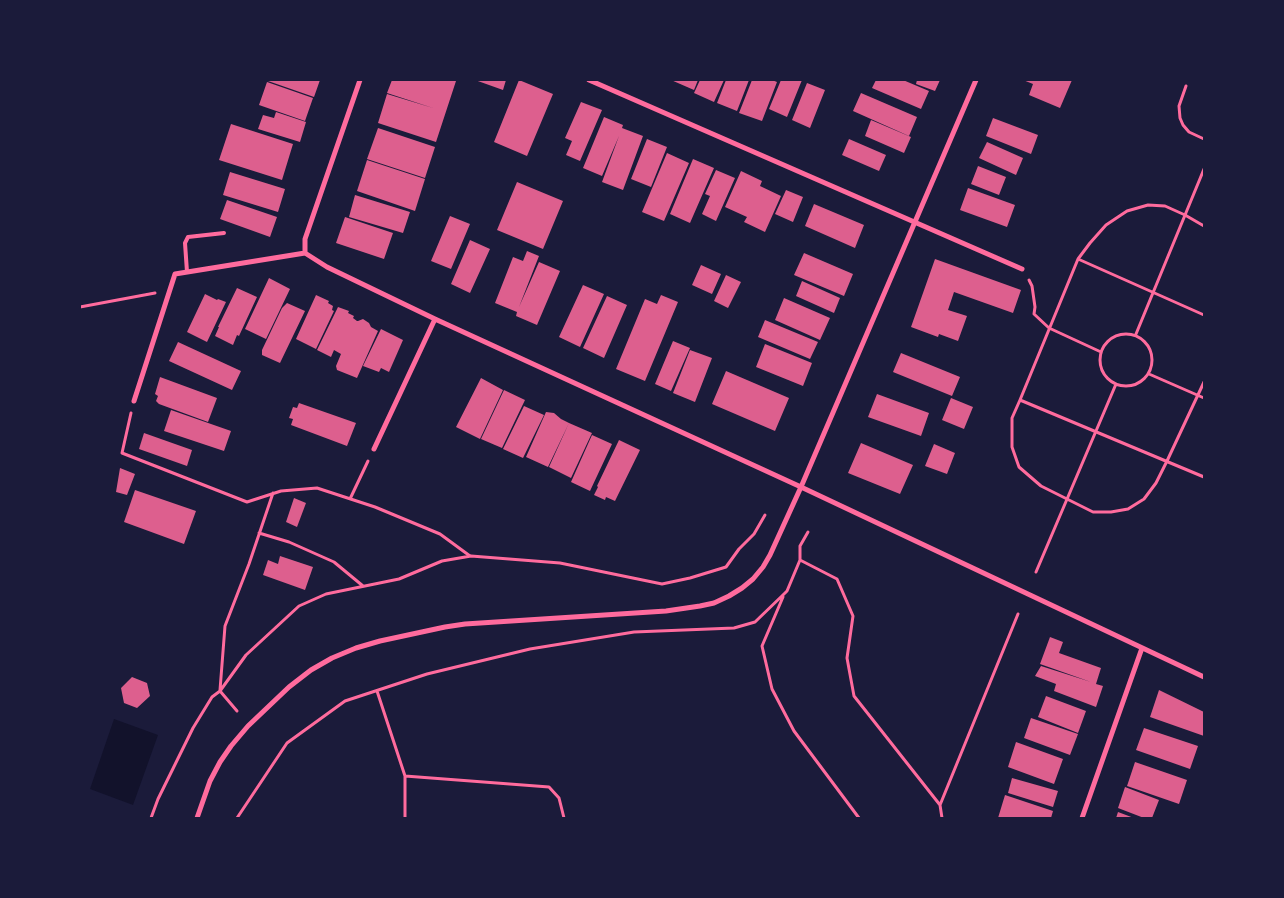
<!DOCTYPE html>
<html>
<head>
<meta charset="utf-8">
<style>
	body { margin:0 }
	#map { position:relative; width:1284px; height:898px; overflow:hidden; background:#1b1b3a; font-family:Overpass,sans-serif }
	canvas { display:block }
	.frame { position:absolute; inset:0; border:81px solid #1b1b3a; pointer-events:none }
</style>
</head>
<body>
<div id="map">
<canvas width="1284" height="898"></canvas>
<div class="frame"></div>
</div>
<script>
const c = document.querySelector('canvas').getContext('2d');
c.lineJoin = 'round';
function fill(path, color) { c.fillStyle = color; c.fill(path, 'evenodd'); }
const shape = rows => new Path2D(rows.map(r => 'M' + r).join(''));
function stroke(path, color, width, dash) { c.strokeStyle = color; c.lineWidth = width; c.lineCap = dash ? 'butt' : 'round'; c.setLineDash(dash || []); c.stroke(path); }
fill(shape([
	[114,719,158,735,133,805,90,789]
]), '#12122b');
fill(shape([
	[268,80,320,80,314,97,268,81],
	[392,80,456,81,436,142,378,123,387,94,433,108,387,93],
	[475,80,506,80,503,90],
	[519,80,553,94,527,156,494,142],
	[671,80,698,80,694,90],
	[700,80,724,80,714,102,694,93],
	[726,80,749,80,737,111,717,103],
	[752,80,772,80,777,82,762,121,739,113],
	[781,80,802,80,787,117,769,109],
	[876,80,903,80,929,91,921,109,872,88],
	[917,80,940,80,935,91,916,84],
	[1023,80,1072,80,1060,108,1029,95,1033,84],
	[267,82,313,98,305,121,259,105],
	[807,83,825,90,810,128,792,120],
	[861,93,917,117,909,136,853,111],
	[581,102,602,110,580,161,566,155,572,141,565,138],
	[276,112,306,122,300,142,258,129,263,115,274,118],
	[604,117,623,125,622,128,643,136,623,190,602,182,619,136,602,176,583,168],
	[993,118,1038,135,1031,154,986,136],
	[871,120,911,137,904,153,865,136],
	[231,124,293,144,282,180,219,160],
	[378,128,435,147,425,178,367,159],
	[647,139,667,147,651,187,631,179],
	[849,139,886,155,879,171,842,155],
	[987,142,1023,158,1016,175,979,158],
	[667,153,689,163,664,221,642,212],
	[693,159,714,168,690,223,670,214],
	[367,160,425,179,415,211,357,191],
	[978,166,1006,177,999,195,971,184],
	[716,170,735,178,716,221,702,214,710,196,705,194],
	[741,171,762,181,760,186,781,196,765,232,744,222,747,217,725,207],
	[230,172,285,189,278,212,223,195],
	[517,182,563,201,543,249,497,230],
	[968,188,1015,205,1007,227,960,210],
	[786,190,803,197,793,222,775,214],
	[355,195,410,212,403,233,349,217],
	[227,200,277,217,270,237,220,219],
	[814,204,864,225,855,248,805,226],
	[450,216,470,224,451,269,431,261],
	[345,217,393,233,384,259,336,243],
	[470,240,490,249,470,293,451,284],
	[527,251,539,256,519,307,539,262,560,271,537,325,516,316,517,312,495,303,513,257,523,261],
	[804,253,853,274,844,296,794,275],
	[935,259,1021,290,1013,313,954,292,948,310,967,316,958,341,939,334,938,337,911,327],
	[701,265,721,274,712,294,692,285],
	[726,275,741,282,728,308,714,301],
	[269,278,290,289,266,339,245,329],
	[802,281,840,298,834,313,796,296],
	[583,285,604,294,580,347,559,337],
	[237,288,257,297,239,336,237,335,233,345,215,336,219,327,218,327],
	[205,294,217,300,218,299,226,302,207,342,187,332],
	[316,295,329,301,328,303,333,306,332,310,334,311,316,349,296,339],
	[661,295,678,302,645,381,616,369,645,299,657,304],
	[607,296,627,305,604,358,583,348],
	[784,298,830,318,820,340,775,320],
	[287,303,305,311,280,363,262,355,262,350,282,308],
	[338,307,349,311,348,313,354,316,353,318,357,321,358,321,363,319,369,323,371,327,378,331,357,378,337,370,336,366,341,354,334,350,331,357,317,350],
	[765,320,818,342,810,359,758,337],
	[381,329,403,340,389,372,381,368,379,372,363,366],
	[673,341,690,348,671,391,655,384],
	[178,342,241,371,232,390,169,361],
	[765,344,812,363,803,386,756,367],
	[690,350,712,358,695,402,673,393],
	[901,353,960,377,952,396,893,372],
	[726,371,789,398,775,431,712,404],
	[160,377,217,398,208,422,159,404,156,401,158,396,155,394],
	[481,378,503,390,480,439,456,427],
	[504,390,525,400,502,448,481,439],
	[877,394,929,413,921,436,868,417],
	[951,398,973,407,964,429,942,420],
	[299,403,356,423,347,446,291,425,293,419,289,418,293,407,297,408],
	[524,406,544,415,523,458,503,449],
	[171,410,231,431,224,451,164,431],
	[546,412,554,413,561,419,569,423,548,467,526,457],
	[569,423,592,433,571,478,549,467],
	[144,433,192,450,187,466,139,449],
	[592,435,612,444,590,491,571,482],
	[619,440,640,450,615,501,606,497,605,500,594,495,598,487,597,486],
	[861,443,913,465,900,494,848,473],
	[934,444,955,453,947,474,925,466],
	[120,468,135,474,127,495,116,492],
	[135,490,196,511,184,544,124,522],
	[294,498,306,503,297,527,286,522],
	[280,556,313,567,305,590,263,575,268,560,278,564],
	[1050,637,1063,642,1059,653,1101,668,1096,684,1103,686,1096,707,1054,691,1056,684,1035,676,1041,666,1091,682,1040,664],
	[132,677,147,683,150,696,137,708,124,703,121,688],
	[1159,690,1204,712,1204,736,1150,717],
	[1046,696,1086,711,1078,733,1038,717],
	[1031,718,1078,734,1070,755,1024,738],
	[1144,728,1198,746,1190,769,1136,750],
	[1016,742,1063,759,1054,784,1008,767],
	[1135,762,1187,780,1179,804,1127,786],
	[1012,778,1058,791,1053,807,1008,793],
	[1125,787,1159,800,1152,818,1144,818,1118,808],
	[1005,795,1053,811,1051,818,998,818],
	[1118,812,1134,818,1116,818]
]), '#dd5f8e');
stroke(shape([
	[1186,86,1179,106,1180,118,1183,125,1189,132,1204,139],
	[1078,259,1090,243,1106,225,1127,211,1148,205,1165,206,1185,215,1204,226],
	[1029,280,1032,286,1035,307,1034,314,1049,328,1101,352],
	[80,307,155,293],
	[1204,315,1078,259,1020,400,1204,477],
	'1100 360a26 26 0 1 1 52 0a26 26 0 1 1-52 0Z',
	[1136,334,1204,169],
	[1149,374,1204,398],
	[1020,400,1012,418,1012,447,1019,467,1041,486,1093,512,1111,512,1128,509,1144,499,1156,483,1167,461,1204,382],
	[131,413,122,453,247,502,281,491,317,488,375,507,440,534,470,556],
	[350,499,368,461],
	[259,533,289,542,334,562,363,586],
	[800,560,800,546,808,532],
	[1036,572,1116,384],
	[783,597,762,646,772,689,794,731,859,818],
	[220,690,225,626,249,564,273,493],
	[220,691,246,655,299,606,326,594,399,579,442,561,471,556,560,563,662,584,690,578,726,567,739,549,754,534,765,515],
	[377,691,405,776,405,818],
	[405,776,549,787,559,798,564,818],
	[940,805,1018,614],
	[151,818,158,799,193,728,212,697,220,691,237,711],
	[237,818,287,743,345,701,427,674,530,649,634,632,734,628,755,622,784,594,787,591,800,560,837,579,853,616,847,658,854,696,940,805,942,818]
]), '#ff6b9d', 3);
stroke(shape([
	[187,272,185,243,188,237,224,233]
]), '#ff6b9d', 4);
stroke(shape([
	[589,80,1022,269],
	[305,253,327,267,435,319,801,487,1204,677],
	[305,253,305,239,360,80],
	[134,401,175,274,305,253],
	[374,449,435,319],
	[197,818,210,781,220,762,231,746,248,726,289,687,311,670,332,658,356,648,380,641,445,627,465,624,666,611,700,606,714,603,729,596,742,588,753,579,763,567,770,555,801,487,976,80],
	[1082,818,1142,648]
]), '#ff6b9d', 5);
</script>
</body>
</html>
